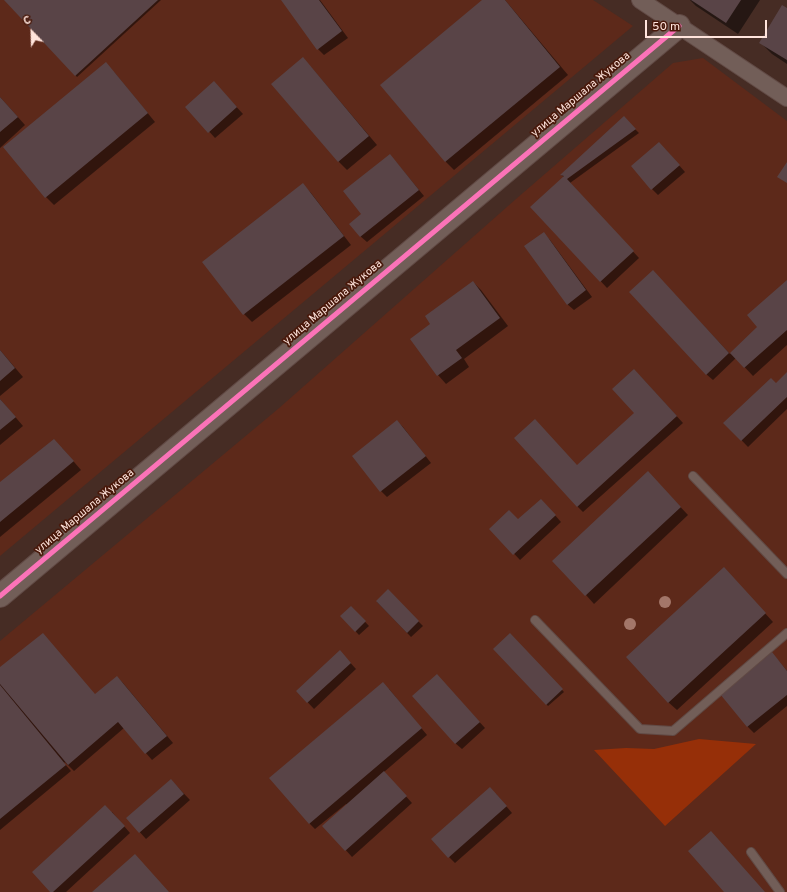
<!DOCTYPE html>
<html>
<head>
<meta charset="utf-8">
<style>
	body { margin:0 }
	#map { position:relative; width:787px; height:892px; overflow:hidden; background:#462c24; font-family:Overpass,sans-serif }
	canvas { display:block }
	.north { position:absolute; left:12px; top:12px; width:40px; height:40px; -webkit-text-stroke:3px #49190b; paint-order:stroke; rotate:337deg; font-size:11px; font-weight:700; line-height:16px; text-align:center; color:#ffe4dc }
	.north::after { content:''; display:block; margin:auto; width:14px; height:18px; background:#ffe4dc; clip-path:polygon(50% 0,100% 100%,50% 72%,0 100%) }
	.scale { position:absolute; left:645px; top:20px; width:122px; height:18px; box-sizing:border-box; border:2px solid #ffe4dc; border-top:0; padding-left:5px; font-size:12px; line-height:14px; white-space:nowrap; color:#ffe4dc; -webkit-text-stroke:3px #49190b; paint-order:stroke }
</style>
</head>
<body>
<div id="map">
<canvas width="787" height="892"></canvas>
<div class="north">С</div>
<div class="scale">50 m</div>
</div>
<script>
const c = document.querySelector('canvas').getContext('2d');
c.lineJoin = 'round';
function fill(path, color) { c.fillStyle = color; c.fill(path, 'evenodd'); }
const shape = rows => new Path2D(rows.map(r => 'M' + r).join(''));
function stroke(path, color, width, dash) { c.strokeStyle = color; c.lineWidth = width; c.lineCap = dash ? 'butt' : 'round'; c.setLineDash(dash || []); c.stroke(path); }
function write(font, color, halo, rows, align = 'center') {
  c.font = font + ' Overpass,sans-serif'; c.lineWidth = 3.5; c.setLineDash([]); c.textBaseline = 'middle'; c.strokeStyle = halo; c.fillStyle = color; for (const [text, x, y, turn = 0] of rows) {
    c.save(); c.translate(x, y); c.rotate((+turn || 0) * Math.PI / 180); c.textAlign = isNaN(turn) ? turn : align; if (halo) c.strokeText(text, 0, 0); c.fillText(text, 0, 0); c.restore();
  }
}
fill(shape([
	[0,0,593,0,633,26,0,556],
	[703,58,787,121,787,892,0,892,0,641,278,409,516,199,673,63]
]), '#5d291a');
fill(shape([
	[699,739,756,744,665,826,594,750,626,748,654,749]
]), '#962f08');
fill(shape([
	[5,0,161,0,77,77],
	[282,0,320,0,348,38,324,55,318,49],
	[484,0,505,0,568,75,454,170,446,162,381,85],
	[690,0,760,0,738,34,696,6],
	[787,9,787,64,772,54,760,42],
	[311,67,377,145,347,170,339,162,273,84],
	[114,72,155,122,54,205,46,197,5,147],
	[220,89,243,114,215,138,187,107],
	[0,97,25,125,0,148],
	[624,118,639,133,570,183,639,258,607,288,532,207,564,177,561,175],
	[665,149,685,172,658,195,652,189],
	[396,162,424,196,367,242,360,236,363,214],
	[303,185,311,193,351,245,252,322,244,314],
	[544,234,550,240,592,297,574,310,567,304],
	[659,278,730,354,759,327,787,281,787,345,753,376,736,358,713,380,706,374],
	[473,282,481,290,508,326,464,359,469,367,446,384,438,375,432,324],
	[0,350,23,377,0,396],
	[787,374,787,409,748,447,725,423,776,384],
	[640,376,683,423,583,512,577,506,577,466,636,414],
	[0,399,23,426,0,445],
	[397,421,403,427,431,463,387,497,381,491],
	[62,448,81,470,0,537,0,483],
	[656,481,688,515,594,604,586,595],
	[547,506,561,522,520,560,491,529,518,520],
	[732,577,773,622,677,710,668,702],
	[388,591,423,626,411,637,377,602],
	[351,607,369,626,359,635,341,616],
	[510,634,564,692,548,706,495,649],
	[346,658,356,669,314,709,297,691],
	[778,660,787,671,787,706,754,733,748,727,722,694],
	[0,668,95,695,117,677,123,683,173,743,152,760,124,728,74,771,65,762,64,763,71,771,0,830],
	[443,682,485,728,462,749,455,743],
	[389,689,427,735,384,772,412,803,352,857,324,826,347,805,346,804,315,829,309,823],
	[171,780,190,800,146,839,127,818],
	[496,794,512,813,455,863,449,857],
	[112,812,130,833,66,892,52,892]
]), '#0007');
fill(shape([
	[4,0,158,0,75,76],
	[281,0,319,0,342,31,317,50],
	[482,0,505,0,560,67,445,162,380,85],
	[691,0,741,0,726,23],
	[782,5,787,8,787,60,759,43],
	[303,57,369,136,338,162,271,84],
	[106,62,148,113,45,198,3,147],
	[214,81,237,107,208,133,185,107],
	[0,97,18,117,0,132],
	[624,116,636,129,567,179,634,251,600,282,530,207,564,176,560,175],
	[659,142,680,165,651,190,631,166],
	[390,154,419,190,360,237,349,224,361,214,343,191],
	[787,162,787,183,777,177],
	[303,183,344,236,243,315,202,262],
	[544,232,586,290,567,305,524,246],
	[653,270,729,353,706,375,629,292],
	[787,280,787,330,744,368,730,353,757,327,747,315],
	[473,281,500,318,456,350,462,358,437,376,410,339,430,324,425,316],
	[0,350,15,368,0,381],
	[634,369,677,416,577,507,514,438,535,419,577,465,634,413,612,389],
	[787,372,787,397,741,441,723,423,771,378,776,383],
	[0,399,16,417,0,430],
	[397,420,426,456,380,492,352,456],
	[54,439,74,461,0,522,0,482],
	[648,471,681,507,585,596,552,561],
	[541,499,556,515,513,555,489,529,509,510,518,519],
	[724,567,766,613,668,703,626,657],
	[388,589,419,621,407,633,376,601],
	[351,606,366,621,355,632,340,616],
	[43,633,95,694,117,676,167,736,145,754,118,722,68,765,0,684,0,667],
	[510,633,563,689,546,705,493,649],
	[340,650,351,663,307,703,296,691],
	[772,652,787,671,787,695,747,727,720,694],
	[437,674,480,722,455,744,412,696],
	[383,682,422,728,309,824,269,778],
	[0,685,66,765,0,819],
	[384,771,407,796,345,851,322,826],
	[171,779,184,794,139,833,126,818],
	[490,787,507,806,448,858,431,839],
	[105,805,125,826,53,892,50,892,32,872],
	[711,831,765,892,724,892,688,851],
	[135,854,169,892,92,892]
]), '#594447');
const lane = shape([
	[693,476,787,574],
	[535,620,640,729,673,731,787,633],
	[751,852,780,892]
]);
const street = shape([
	[640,0,787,98]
]);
const secondary = shape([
	[0,596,679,26]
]);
stroke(lane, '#614a45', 10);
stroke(street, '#614a45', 18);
stroke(secondary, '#614a45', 24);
stroke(lane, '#725e58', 8);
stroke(street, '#725e58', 16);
stroke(secondary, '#725e58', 22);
stroke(shape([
	[0,596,679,26]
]), '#fb73b8', 5);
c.fillStyle = '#a37669';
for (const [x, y] of [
	[665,602],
	[630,624]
]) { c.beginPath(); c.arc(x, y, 6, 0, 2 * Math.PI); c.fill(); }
write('11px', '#ffe4dc', '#49190b', [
	["улица Маршала Жукова",581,95,-40],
	["улица Маршала Жукова",333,303,-40],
	["улица Маршала Жукова",85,512,-40]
]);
</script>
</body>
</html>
